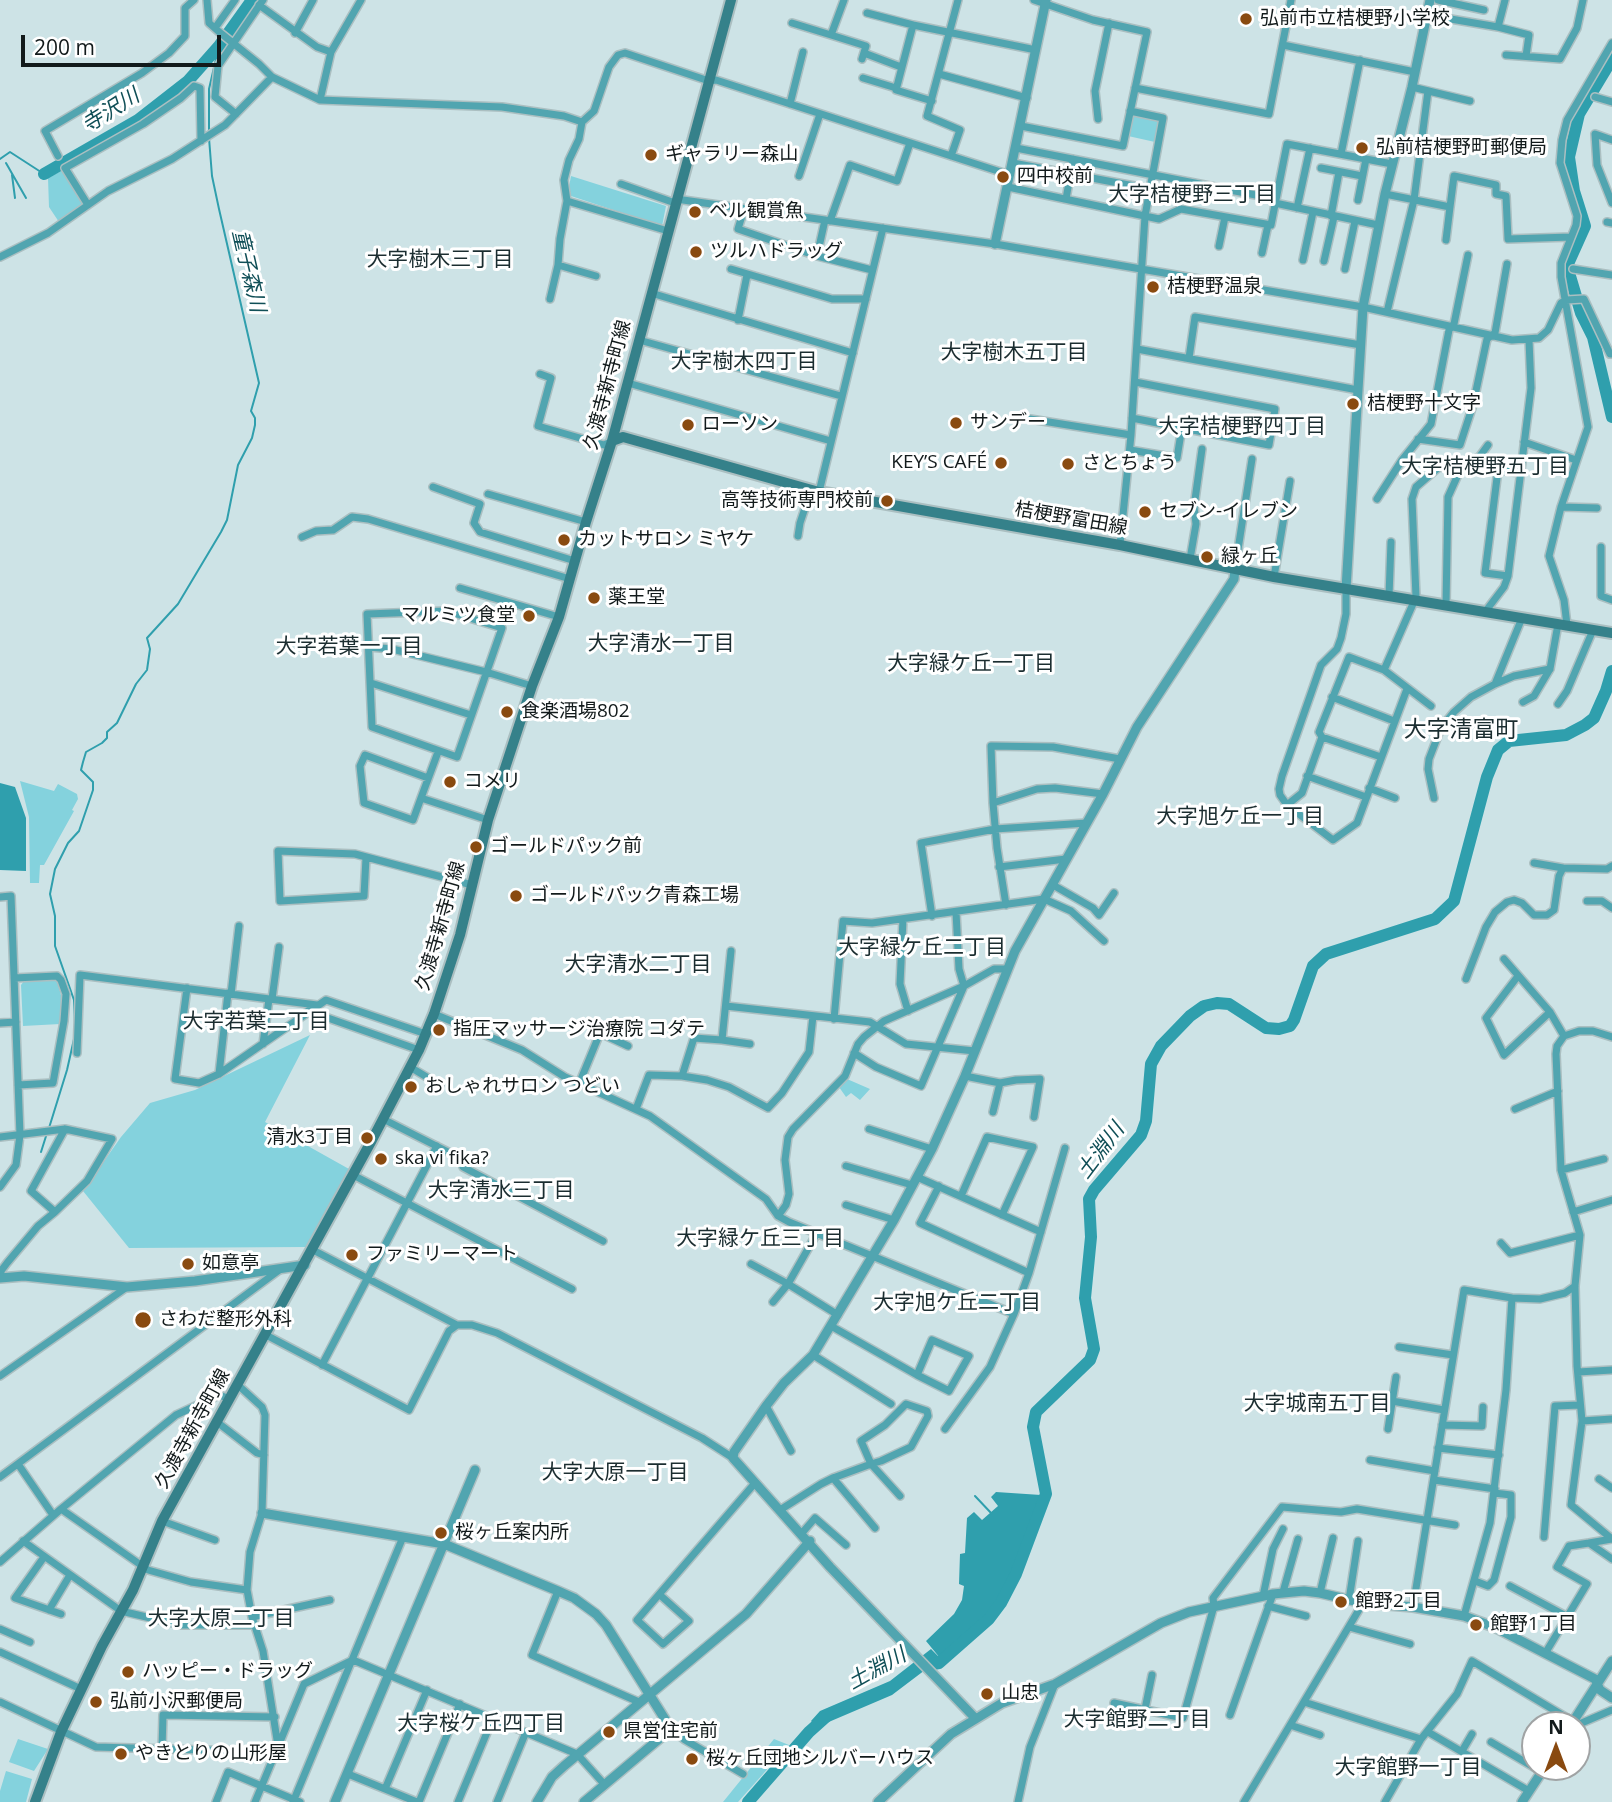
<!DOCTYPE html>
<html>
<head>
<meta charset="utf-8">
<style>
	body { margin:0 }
	#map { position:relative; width:1612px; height:1802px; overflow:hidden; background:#cde3e6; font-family:"Open Sans",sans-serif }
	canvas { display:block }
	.north { position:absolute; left:1521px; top:1711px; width:70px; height:70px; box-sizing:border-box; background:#fff; border:2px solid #a0a3a4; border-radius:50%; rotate:0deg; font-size:19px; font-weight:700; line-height:28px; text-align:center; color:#121a1b }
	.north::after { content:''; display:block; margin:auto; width:24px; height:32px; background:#894a10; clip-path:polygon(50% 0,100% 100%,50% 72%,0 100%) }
	.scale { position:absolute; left:21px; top:35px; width:200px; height:32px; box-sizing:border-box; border:4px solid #121a1b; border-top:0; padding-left:9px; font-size:21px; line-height:24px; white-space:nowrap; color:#121a1b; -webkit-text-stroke:5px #fff; paint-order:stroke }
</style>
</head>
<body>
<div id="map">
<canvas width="1612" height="1802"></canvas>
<div class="north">N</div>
<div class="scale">200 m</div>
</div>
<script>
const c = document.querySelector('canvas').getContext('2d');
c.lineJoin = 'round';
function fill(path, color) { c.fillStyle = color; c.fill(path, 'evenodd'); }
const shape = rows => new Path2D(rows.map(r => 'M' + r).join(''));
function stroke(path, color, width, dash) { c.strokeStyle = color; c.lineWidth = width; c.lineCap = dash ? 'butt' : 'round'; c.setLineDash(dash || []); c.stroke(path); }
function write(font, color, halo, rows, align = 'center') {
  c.font = font + ' "Open Sans","Noto Sans JP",sans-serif'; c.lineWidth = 6; c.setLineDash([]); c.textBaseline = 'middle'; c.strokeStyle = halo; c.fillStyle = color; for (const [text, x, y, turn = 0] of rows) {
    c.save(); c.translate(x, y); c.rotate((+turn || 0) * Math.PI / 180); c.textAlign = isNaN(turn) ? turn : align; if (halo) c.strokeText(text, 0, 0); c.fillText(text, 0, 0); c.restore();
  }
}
fill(shape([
	[1132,114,1160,120,1155,142,1128,136],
	[63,170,83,202,83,207,59,222,49,207,48,178],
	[571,176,666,206,662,226,571,196,569,187],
	[20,781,54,791,58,784,77,794,78,799,72,810,74,811,44,865,40,865,39,883,30,883,29,817],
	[57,980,62,999,60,1024,23,1026,21,985,24,981],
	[310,1035,265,1122,349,1169,306,1247,129,1248,83,1191,121,1137,150,1103,195,1090],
	[847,1079,870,1089,860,1100,851,1093,846,1097,839,1087],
	[18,1739,48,1749,34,1771,9,1762],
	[774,1739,789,1745,738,1802,723,1802],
	[6,1771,32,1779,26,1802,0,1802,0,1791]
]), '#84d2dd');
fill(shape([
	[0,783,15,787,26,818,26,871,0,870],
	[996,1492,1041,1495,1008,1587,998,1604,985,1620,937,1661,938,1663,943,1660,934,1668,925,1670,892,1695,817,1727,811,1721,820,1711,890,1681,931,1649,940,1658,926,1641,954,1614,962,1600,964,1586,959,1584,960,1554,965,1553,967,1518,974,1512,982,1520,998,1506,991,1497]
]), '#2f9fad');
stroke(shape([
	[209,133,209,89,219,46],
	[0,159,10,152,44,174],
	[6,163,26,198],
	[12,175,15,198],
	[75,1023,74,1000,55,946,55,916,50,894,55,869,68,843,79,831,93,790,93,782,81,770,83,762,86,752,102,743,107,738,107,732,117,723,136,684,147,670,150,649,147,638,178,604,221,532,227,520,238,465,252,438,255,425,255,418,251,411,259,383,219,209,212,176,209,138],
	[49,1128,67,1070,74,1039],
	[41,1152,47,1133],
	[975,1496,992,1514]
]), '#2f9fad', 2);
stroke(shape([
	[1612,59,1579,114,1569,157,1574,191,1585,226,1567,266,1581,313,1593,337,1612,417],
	[44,174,138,120,188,81,219,46,252,0],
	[928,1665,939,1663,989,1619,1001,1603,1016,1574,1046,1494,1033,1427,1036,1412,1090,1360,1094,1349,1085,1298,1091,1237,1089,1199,1094,1190,1141,1135,1146,1121,1151,1064,1161,1046,1190,1016,1204,1006,1217,1003,1229,1004,1266,1028,1279,1029,1290,1026,1294,1020,1313,966,1326,954,1435,919,1454,901,1487,777,1498,750,1509,741,1566,735,1585,725,1594,718,1606,691,1612,671],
	[748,1802,809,1732,828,1715]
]), '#2f9fad', 12);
const minor = shape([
	[207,0,209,23,218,31,259,64,272,77,320,100,502,107,564,116,582,122],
	[844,0,831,35,866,46,862,59],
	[1438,0,1484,10],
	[259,5,317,47,331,52],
	[867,13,913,25],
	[1427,15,1498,27,1505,0],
	[792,23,831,35],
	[1498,27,1529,35,1526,56],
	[215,28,235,0],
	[295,33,313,0],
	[1283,45,1415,72],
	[864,53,901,67],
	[1506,55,1560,59,1577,28,1583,0],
	[939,74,1027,98],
	[863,78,896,88],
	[1412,87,1470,101],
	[1135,88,1269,114,1291,0],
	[1595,97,1612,102],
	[320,100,331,52,361,0],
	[932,101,896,90,913,25,1036,50],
	[790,104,803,52],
	[236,114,215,97,218,66,263,0],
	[1098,119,1095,91,1109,23],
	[1021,126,1123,146,1147,32,1093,20,1034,0],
	[1612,140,1595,134,1597,165,1612,203],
	[1016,148,1276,199],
	[1341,154,1360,60],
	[58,156,45,131,142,73,169,53,185,36,185,8,194,0],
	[951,156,960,130,927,116,958,0],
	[1013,163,1150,189],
	[1321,168,1362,176],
	[799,176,820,114],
	[621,184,675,203],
	[1008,187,1159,219,1181,209,1271,225,1287,144,1392,164],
	[1385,194,1450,207,1454,176,1496,185,1496,194,1506,196,1508,239,1571,237],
	[676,199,995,244,1363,307,1512,340,1539,338,1548,330,1561,303,1566,300],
	[1066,199,1073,159],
	[1358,200,1366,159],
	[567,201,668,231],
	[1275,203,1378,225],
	[88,205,65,168,143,124,181,98,194,86,200,88,201,141],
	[1297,208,1310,148],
	[744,209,738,229,817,256],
	[1331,216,1339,172],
	[825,220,817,256,872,270],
	[830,221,850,165,897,181,910,143],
	[1607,222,1612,223],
	[1446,240,1450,207],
	[1219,246,1225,217],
	[1262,253,1268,225],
	[0,257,48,233,108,191,172,159,225,125,272,77],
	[1303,260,1313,212],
	[1324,261,1334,217],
	[558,265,596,276],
	[731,269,832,299,866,299],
	[1345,269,1355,221],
	[1573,269,1612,275],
	[651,293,853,353],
	[550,299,558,265,560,239,567,201,564,180,569,160,579,139,582,122,594,111,609,67,618,55,625,53,709,81,716,80,1010,175],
	[1566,300,1584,299,1610,354,1612,354],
	[1387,312,1414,200,1428,91],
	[738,320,747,275],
	[639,340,841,396],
	[1137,349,1358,390],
	[1189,358,1195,317,1361,345],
	[540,374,551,378,538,426,604,445,611,442],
	[628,383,831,441],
	[1132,418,1269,445,1275,409,1135,382],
	[1030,419,1131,435],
	[1418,439,1460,445,1473,405,1487,339,1495,333,1507,264],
	[1524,442,1576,460],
	[1130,450,1177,458,1182,427],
	[433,487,480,504,474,523,480,532,575,561],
	[819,492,883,228],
	[488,494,586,522],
	[1377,499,1402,460,1431,424,1449,330,1454,324,1468,255],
	[1561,507,1597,508],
	[798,536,800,523,811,490],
	[302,537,316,531,333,530,352,517,368,519,570,579],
	[1120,545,1131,435,1145,216,1163,118,1130,111],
	[1601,547,1601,596,1612,600],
	[1190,559,1196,524,1194,507,1202,449],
	[1235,569,1252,459],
	[1508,576,1485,573,1498,470,1520,473],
	[1274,577,1290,481],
	[460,588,559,617],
	[1389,596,1391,542],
	[1446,605,1448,497,1461,468,1480,456,1488,445],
	[447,611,502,628,457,757,372,727,367,614,447,611],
	[1485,612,1504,587,1508,576,1531,388,1529,340],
	[1567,625,1564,600,1549,556,1561,507,1588,427,1561,277,1561,263,1576,225,1577,216,1560,163,1562,140,1567,120,1612,43],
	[369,647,392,649,486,672,532,686],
	[1384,670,1416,597,1412,499,1416,487,1439,467,1461,468],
	[371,683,471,715],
	[1495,684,1522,618],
	[1407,689,1357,823,1333,840,1287,805,1302,793,1322,737,1319,732,1349,657,1384,670,1431,706],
	[1332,697,1394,721],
	[1523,702,1534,696,1550,669,1558,624],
	[1558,704,1567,691,1593,630],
	[1322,737,1381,757],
	[1307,776,1366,797],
	[428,778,365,755,360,766,364,803,413,820,421,798,438,752],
	[1369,788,1395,798],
	[421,798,488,820],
	[1434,798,1428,769,1429,759,1441,728,1454,712,1471,697,1495,684,1514,676,1550,669],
	[993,803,1037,789,1055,788,1103,794],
	[1287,805,1280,795,1279,789,1282,776,1321,665,1337,649,1341,638,1346,614,1346,589],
	[366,858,364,896,280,901,278,851,355,854,472,885],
	[1534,863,1563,868],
	[999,867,1066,859],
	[1053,885,1093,908,1099,915,1114,893],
	[0,897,11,896,20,1135,16,1165,0,1187],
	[1587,901,1602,901,1612,908],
	[1006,905,997,848,993,803,991,746,1053,747,1120,759],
	[932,916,921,843,995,829,1087,823],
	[903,919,900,984,908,1011],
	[1504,959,1550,1012,1564,1036],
	[1518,976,1486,1018,1504,1055,1550,1012],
	[14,978,57,976,61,980,66,994,64,1021,53,1083,18,1085],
	[1466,979,1486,927,1495,912,1507,902,1514,900,1522,903,1534,915,1547,915,1554,910,1559,876,1563,868,1607,869,1612,866],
	[187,988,175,1079,199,1083,219,1074,326,1000,426,1034],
	[231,994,239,926],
	[272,999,279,947],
	[726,1006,870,1022,906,1044,975,1051],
	[308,1011,419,1050],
	[434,1014,522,1050,565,1077,650,1116,766,1199,778,1216,789,1222,1014,1314,1029,1273,1065,1148],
	[834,1019,843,921,872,923,1044,899,1071,911,1104,941],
	[0,1023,16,1022],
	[1612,1037,1593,1031,1579,1031,1564,1036,1557,1046,1556,1054,1561,1170,1580,1235,1575,1286,1577,1366,1582,1421,1571,1505,1612,1539],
	[722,1040,750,1044],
	[263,1044,269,999],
	[77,1053,80,975,317,1005],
	[854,1053,876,1067,921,1086,964,986,959,969,956,912],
	[410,1067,440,1085],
	[219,1074,228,993],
	[682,1076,707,1080,729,1087,768,1108,782,1093,809,1052,813,1016],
	[965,1076,1000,1083,1016,1080,1040,1079,1034,1117],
	[579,1084,600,1033,628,1046],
	[636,1109,649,1075,682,1076,694,1038,722,1040,731,951],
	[1515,1109,1558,1091],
	[993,1112,1000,1083],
	[383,1119,466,1161,463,1167,603,1241],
	[869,1129,932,1149],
	[0,1137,65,1129,112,1139,87,1181,55,1212,31,1191,65,1129],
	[846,1166,912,1185],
	[1561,1170,1604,1159],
	[353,1175,572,1289],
	[917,1177,1041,1232],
	[939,1186,920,1223,1029,1273],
	[961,1196,987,1137,1033,1147,1002,1215],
	[846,1205,894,1220],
	[1573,1212,1612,1200],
	[778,1216,786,1205,789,1194,785,1160,788,1137,793,1129,845,1076,858,1044,864,1037,884,1021,964,986,994,969,1007,969],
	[1501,1243,1510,1253,1580,1235],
	[313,1250,457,1325,472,1325,497,1333,702,1438,733,1458],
	[751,1264,788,1284,838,1315],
	[1,1278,1,1271,7,1263,38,1226,55,1212],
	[773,1302,788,1284,817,1233],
	[831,1326,917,1375,949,1391,969,1356,932,1340,917,1375],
	[266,1335,409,1410,449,1331,457,1325],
	[1399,1347,1453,1355],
	[813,1355,891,1404],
	[322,1365,437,1146],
	[1578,1372,1612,1370],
	[0,1376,127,1287],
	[238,1385,262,1407,265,1415,262,1513,250,1552,247,1590,252,1617,263,1651,278,1746],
	[1392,1401,1444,1410],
	[766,1406,791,1451],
	[1582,1421,1612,1419],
	[217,1422,257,1453,264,1455],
	[1442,1425,1482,1426,1483,1407],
	[945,1429,990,1367,1014,1314],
	[1388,1429,1396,1377],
	[1438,1448,1499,1455],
	[1370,1460,1435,1471],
	[18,1464,53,1515],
	[0,1477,282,1268],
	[833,1478,875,1528],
	[1599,1479,1612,1488],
	[1434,1480,1495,1489],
	[61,1509,148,1570,191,1582,247,1590],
	[780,1510,821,1484,833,1478,871,1464,881,1461,911,1447,928,1416,927,1411,906,1404,885,1425,861,1441,871,1464,900,1496],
	[162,1521,215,1540],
	[802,1533,815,1518,846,1545],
	[1544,1537,1555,1406,1580,1405],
	[23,1541,121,1611,180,1625,255,1625],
	[1589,1543,1612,1539],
	[44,1557,15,1598,61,1614],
	[0,1562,61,1509,176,1415,219,1395,230,1399],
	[1475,1581,1488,1586,1494,1580,1511,1517,1511,1495,1494,1493],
	[1510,1586,1568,1617],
	[558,1591,532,1655,639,1702],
	[1283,1592,1298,1539],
	[1320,1593,1333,1538],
	[660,1595,689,1621,663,1644,637,1620,755,1483],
	[1263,1596,1273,1549,1283,1529],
	[1349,1600,1358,1541],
	[1268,1606,1306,1616],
	[1413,1607,1464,1290,1512,1298,1540,1299,1565,1293,1575,1286],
	[49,1610,70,1575],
	[1464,1616,1490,1523,1506,1390,1512,1298],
	[252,1617,330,1600],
	[1349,1627,1410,1644],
	[0,1629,30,1642],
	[0,1652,81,1689],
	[1546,1652,1587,1584,1557,1567,1569,1546,1589,1543,1612,1559],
	[0,1702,96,1747,276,1752],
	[1304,1702,1421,1739],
	[1114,1703,1183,1718,1214,1606,1213,1598,1282,1507,1341,1512,1357,1509,1455,1525],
	[1145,1709,1152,1675],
	[1230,1715,1273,1594],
	[1290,1725,1320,1735],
	[1577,1725,1612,1710],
	[671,1729,685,1740,743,1774],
	[1428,1732,1529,1791],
	[1491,1742,1542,1772],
	[162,1749,163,1715,275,1717],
	[1462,1751,1472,1734],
	[348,1774,417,1802],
	[385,1789,427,1690],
	[216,1802,228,1772,300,1802],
	[255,1802,304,1684,353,1660,577,1754,604,1784],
	[293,1802,403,1537],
	[419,1802,460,1704],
	[458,1802,493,1718],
	[497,1802,526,1732],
	[1018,1802,1030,1747,1055,1684],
	[1244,1802,1363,1603],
	[1385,1802,1421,1739,1457,1694,1472,1661,1574,1722]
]);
const tertiary = shape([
	[995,244,1046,0],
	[1346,589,1363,307,1385,194,1412,87,1430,0],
	[0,1278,24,1276,127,1287,195,1281,305,1265],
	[262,1513,444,1544,558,1591,574,1598,596,1614,606,1625,671,1729,584,1802],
	[975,1718,830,1567,733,1458,734,1452,766,1406,784,1383,813,1355,894,1220,932,1149,965,1076,1015,951,1103,794,1137,727,1234,579,1235,569],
	[1571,1725,1612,1661],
	[335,1802,475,1470],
	[537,1802,552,1777,564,1766,746,1614,810,1541],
	[878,1802,951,1734,1002,1703,1055,1684,1161,1623,1189,1612,1273,1594,1304,1591,1320,1593,1363,1603,1413,1607,1464,1616,1494,1627,1595,1679,1600,1690,1612,1698],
	[1522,1802,1545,1767]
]);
const secondary = shape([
	[612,441,623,437,819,492,1120,545,1274,577,1612,633],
	[35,1802,61,1732,102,1646,133,1590,162,1521,372,1140,419,1050,434,1014,460,935,488,820,532,686,559,617,586,522,612,441,731,0]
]);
stroke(minor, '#abbfc1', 10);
stroke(tertiary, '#abbfc1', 12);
stroke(secondary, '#abbfc1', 14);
stroke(minor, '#51a5b0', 7);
stroke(tertiary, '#51a5b0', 9);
stroke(secondary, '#35818a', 10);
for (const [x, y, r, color] of [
	[1246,19,7,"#894a10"],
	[1362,148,7,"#894a10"],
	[651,155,7,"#894a10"],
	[1003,177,7,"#894a10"],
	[695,212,7,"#894a10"],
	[696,252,7,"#894a10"],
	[1153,287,7,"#894a10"],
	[1353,404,7,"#894a10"],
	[956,423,7,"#894a10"],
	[688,425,7,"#894a10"],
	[1001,463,7,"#894a10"],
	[1068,464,7,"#894a10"],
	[887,501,7,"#894a10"],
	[1145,512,7,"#894a10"],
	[564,540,7,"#894a10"],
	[1207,557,7,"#894a10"],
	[594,598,7,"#894a10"],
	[529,616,7,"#894a10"],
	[507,712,7,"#894a10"],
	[450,782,7,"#894a10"],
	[476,847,7,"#894a10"],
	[516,896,7,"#894a10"],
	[439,1030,7,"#894a10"],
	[411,1087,7,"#894a10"],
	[367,1138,7,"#894a10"],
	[381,1159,7,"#894a10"],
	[352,1255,7,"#894a10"],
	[188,1264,7,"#894a10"],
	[143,1320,9,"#894a10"],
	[441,1533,7,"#894a10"],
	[1341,1602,7,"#894a10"],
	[1476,1625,7,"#894a10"],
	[128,1672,7,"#894a10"],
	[987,1694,7,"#894a10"],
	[96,1702,7,"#894a10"],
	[609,1732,7,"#894a10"],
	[121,1754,7,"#894a10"],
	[692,1759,7,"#894a10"]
]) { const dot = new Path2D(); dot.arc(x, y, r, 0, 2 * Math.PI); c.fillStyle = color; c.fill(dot); stroke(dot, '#fff', 2.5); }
write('19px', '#121a1b', '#fff', [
	["弘前市立桔梗野小学校",1260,19],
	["弘前桔梗野町郵便局",1376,148],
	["ギャラリー森山",665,155],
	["四中校前",1017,177],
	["ベル観賞魚",709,212],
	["ツルハドラッグ",710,252],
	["桔梗野温泉",1167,287],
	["桔梗野十文字",1367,404],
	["サンデー",970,423],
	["ローソン",702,425],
	["KEY’S CAFÉ",987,463,"right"],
	["さとちょう",1082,464],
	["高等技術専門校前",873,501,"right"],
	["セブン-イレブン",1159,512],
	["カットサロン ミヤケ",578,540],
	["緑ヶ丘",1221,557],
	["薬王堂",608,598],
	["マルミツ食堂",515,616,"right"],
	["食楽酒場802",521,712],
	["コメリ",464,782],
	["ゴールドパック前",490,847],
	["ゴールドパック青森工場",530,896],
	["指圧マッサージ治療院 コダテ",453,1030],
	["おしゃれサロン つどい",425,1087],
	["清水3丁目",353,1138,"right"],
	["ska vi fika?",395,1159],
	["ファミリーマート",366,1255],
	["如意亭",202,1264],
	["さわだ整形外科",159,1320],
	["桜ヶ丘案内所",455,1533],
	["館野2丁目",1355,1602],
	["館野1丁目",1490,1625],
	["ハッピー・ドラッグ",142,1672],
	["山忠",1001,1694],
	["弘前小沢郵便局",110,1702],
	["県営住宅前",623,1732],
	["やきとりの山形屋",135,1754],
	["桜ヶ丘団地シルバーハウス",706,1759]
], 'left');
write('19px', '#121a1b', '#fff', [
	["久渡寺新寺町線",608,385,-75],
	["桔梗野富田線",1071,519,10],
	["久渡寺新寺町線",441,926,-74],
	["久渡寺新寺町線",193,1429,-61]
]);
write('italic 21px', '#104f57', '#fff', [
	["寺沢川",111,111,-32],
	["童子森川",248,271,77],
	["土淵川",1101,1151,-53],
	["土淵川",877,1669,-29]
]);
write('21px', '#1b2d30', '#fff', [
	["大字桔梗野三丁目",1192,195],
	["大字樹木三丁目",440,260],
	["大字樹木五丁目",1014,353],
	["大字樹木四丁目",744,362],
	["大字桔梗野四丁目",1242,427],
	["大字桔梗野五丁目",1485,467],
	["大字清水一丁目",661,644],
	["大字若葉一丁目",349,647],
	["大字緑ケ丘一丁目",971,664],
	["大字旭ケ丘一丁目",1240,817],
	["大字緑ケ丘二丁目",922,948],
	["大字清水二丁目",638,965],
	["大字若葉二丁目",256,1022],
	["大字清水三丁目",501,1191],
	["大字緑ケ丘三丁目",760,1239],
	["大字旭ケ丘二丁目",957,1303],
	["大字城南五丁目",1317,1404],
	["大字大原一丁目",615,1473],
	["大字大原二丁目",221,1619],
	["大字館野二丁目",1137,1720],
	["大字桜ケ丘四丁目",481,1724],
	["大字館野一丁目",1408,1768]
]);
write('23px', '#1b2d30', '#fff', [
	["大字清富町",1461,730]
]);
</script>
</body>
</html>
